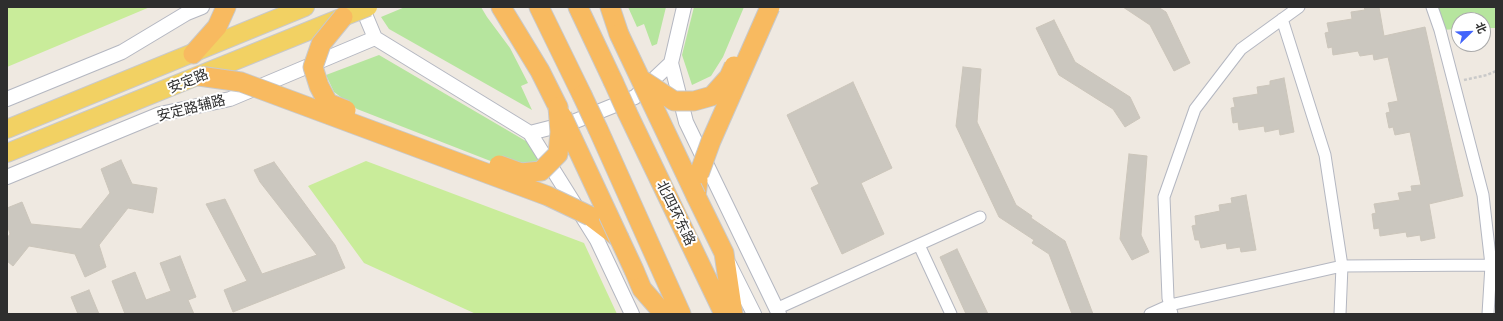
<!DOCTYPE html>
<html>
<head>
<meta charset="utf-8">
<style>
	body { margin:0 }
	#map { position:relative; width:1503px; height:321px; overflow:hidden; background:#efe9e1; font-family:Barlow,"Noto Sans SC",sans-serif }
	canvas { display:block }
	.frame { position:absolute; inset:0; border:8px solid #2e2e2e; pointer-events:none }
	.north { position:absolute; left:1451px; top:12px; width:40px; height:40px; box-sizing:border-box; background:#fff; border:1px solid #ababab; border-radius:50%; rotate:67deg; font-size:11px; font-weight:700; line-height:16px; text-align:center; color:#2e2e2e }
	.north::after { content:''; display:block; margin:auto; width:14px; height:18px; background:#4264fb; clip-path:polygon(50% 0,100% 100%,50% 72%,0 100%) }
</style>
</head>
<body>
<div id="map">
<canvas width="1503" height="321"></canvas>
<div class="frame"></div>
<div class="north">北</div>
</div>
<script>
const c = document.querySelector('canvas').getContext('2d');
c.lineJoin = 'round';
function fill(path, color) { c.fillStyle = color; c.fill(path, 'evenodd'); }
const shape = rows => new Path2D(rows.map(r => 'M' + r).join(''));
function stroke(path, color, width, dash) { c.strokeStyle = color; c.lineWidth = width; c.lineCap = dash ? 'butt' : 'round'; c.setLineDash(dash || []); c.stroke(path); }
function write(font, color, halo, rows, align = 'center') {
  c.font = font + ' Barlow,"Noto Sans SC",sans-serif'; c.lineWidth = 4; c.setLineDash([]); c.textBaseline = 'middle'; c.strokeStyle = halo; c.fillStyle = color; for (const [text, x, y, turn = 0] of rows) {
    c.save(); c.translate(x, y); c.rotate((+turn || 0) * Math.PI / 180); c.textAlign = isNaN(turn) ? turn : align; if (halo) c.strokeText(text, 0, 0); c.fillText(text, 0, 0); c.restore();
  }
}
fill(shape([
	[405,7,481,7,487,17,510,48,528,83,521,86,532,110,389,29,381,17],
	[628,7,666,7,657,44,652,46,644,24,637,27],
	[694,7,744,7,723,57,711,76,692,85,682,55],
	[1432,7,1496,7,1496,28,1483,28,1483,20,1459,20,1459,29,1440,30],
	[379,55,536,147,543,160,529,169,511,169,357,109,334,92,326,75]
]), '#b6e59e');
fill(shape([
	[7,7,150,7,7,67],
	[366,161,584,243,617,314,476,314,364,263,308,186]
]), '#c9ec9a');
const building = shape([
	[1123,7,1158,7,1166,12,1190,63,1174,71,1150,25,1123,7],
	[1364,7,1379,7,1384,36,1425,27,1463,196,1429,204,1435,238,1421,241,1420,235,1407,237,1406,232,1380,236,1379,228,1374,229,1372,214,1376,213,1374,204,1400,200,1398,193,1412,191,1411,186,1421,185,1410,132,1395,135,1393,127,1389,128,1386,113,1390,112,1388,103,1398,101,1388,57,1374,60,1373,54,1360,56,1358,51,1333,55,1332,47,1328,48,1325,33,1329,32,1327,23,1352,19,1351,12,1365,10,1364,7],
	[1054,20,1075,62,1130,97,1140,118,1125,127,1113,109,1059,75,1036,28,1054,20],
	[963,67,981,69,977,122,1016,205,1032,216,1031,218,1065,241,1093,314,1072,314,1049,254,1032,243,1034,240,999,217,956,126,963,67],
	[1284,78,1294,132,1280,135,1279,129,1265,132,1264,126,1239,130,1238,122,1233,123,1231,108,1235,107,1233,98,1258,94,1257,87,1270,85,1270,81,1284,78],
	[853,82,892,168,861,183,884,234,842,254,811,188,819,184,787,115,853,82],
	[1129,154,1147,156,1141,235,1149,252,1132,260,1120,239,1129,154],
	[121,160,132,184,157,188,153,213,128,208,99,245,106,267,85,277,75,254,29,246,13,266,7,261,7,238,10,234,7,224,7,208,22,202,31,224,81,229,110,193,101,169,121,160],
	[274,162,335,245,345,268,233,312,224,290,247,281,206,204,225,199,262,274,317,255,260,182,254,170,274,162],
	[1246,195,1256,250,1241,252,1240,247,1227,249,1226,243,1201,248,1199,240,1195,240,1192,226,1196,225,1195,216,1220,211,1219,205,1232,203,1231,198,1246,195],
	[957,249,988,314,966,314,940,257,957,249],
	[180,256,196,297,188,300,194,314,125,314,112,281,135,272,146,300,171,291,160,263,180,256],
	[89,290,99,314,78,314,71,297,89,290]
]);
fill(building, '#cbc7bf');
stroke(building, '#cbc5ba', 1);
const minor = shape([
	[1432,7,1440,30,1483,195,1491,265,1488,314],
	[1282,19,1325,155,1342,266,1340,314],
	[919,245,951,314],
	[776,309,980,217],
	[1150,314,1170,305,1342,266,1491,265],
	[1172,314,1168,298,1164,197,1195,109,1241,49,1299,7]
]);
const tertiary = shape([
	[362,7,375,38,530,133,597,240,632,314],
	[684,7,671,63,686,122,779,314],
	[7,99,122,52,187,13,202,7],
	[530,133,573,122,635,97,671,63],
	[7,177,160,114,230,99,375,38],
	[729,264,754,314]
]);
const primary = shape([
	[7,129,305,7],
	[7,153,343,17]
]);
const trunk = shape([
	[501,7,540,71,558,107],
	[539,7,582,95],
	[578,7,613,81],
	[610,7,619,34],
	[193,54,217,27,226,7],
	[627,112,724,314],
	[598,129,681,314],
	[698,180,696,196,724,253,733,314],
	[590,216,619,238],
	[634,270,642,289,664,314]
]);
stroke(minor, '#b4b7c1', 13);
stroke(tertiary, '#b4b7c1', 16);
stroke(primary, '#c9c9c9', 20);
stroke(trunk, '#c9c9c9', 21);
stroke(shape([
	[1464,80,1487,75,1496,71]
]), '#c9c9c9', 2.5, [3, 2]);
stroke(minor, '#fff', 11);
stroke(tertiary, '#fff', 14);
stroke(primary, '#f2d163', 18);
stroke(trunk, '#f8ba60', 19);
const primaryBridge = shape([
	[343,17,368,7]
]);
const trunkBridge = shape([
	[343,17,321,44,313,67,319,86,328,103,346,110],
	[619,34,696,196],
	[199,76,241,82,548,196,590,216],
	[642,80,674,101,694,101,712,96,729,77,734,66],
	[613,81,627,112],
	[582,95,598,129],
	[562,116,634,270],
	[499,165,521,173,541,171,558,154,560,132,558,107],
	[699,174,711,141,770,7]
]);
stroke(primaryBridge, '#c9c9c9', 20, []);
stroke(trunkBridge, '#c9c9c9', 21, []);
stroke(primaryBridge, '#f2d163', 18);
stroke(trunkBridge, '#f8ba60', 19);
write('14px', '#2e2e2e', '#fff', [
	["安定路",188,81,-22],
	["安定路辅路",191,108,-14],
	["北四环东路",676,213,64]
]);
</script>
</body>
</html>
